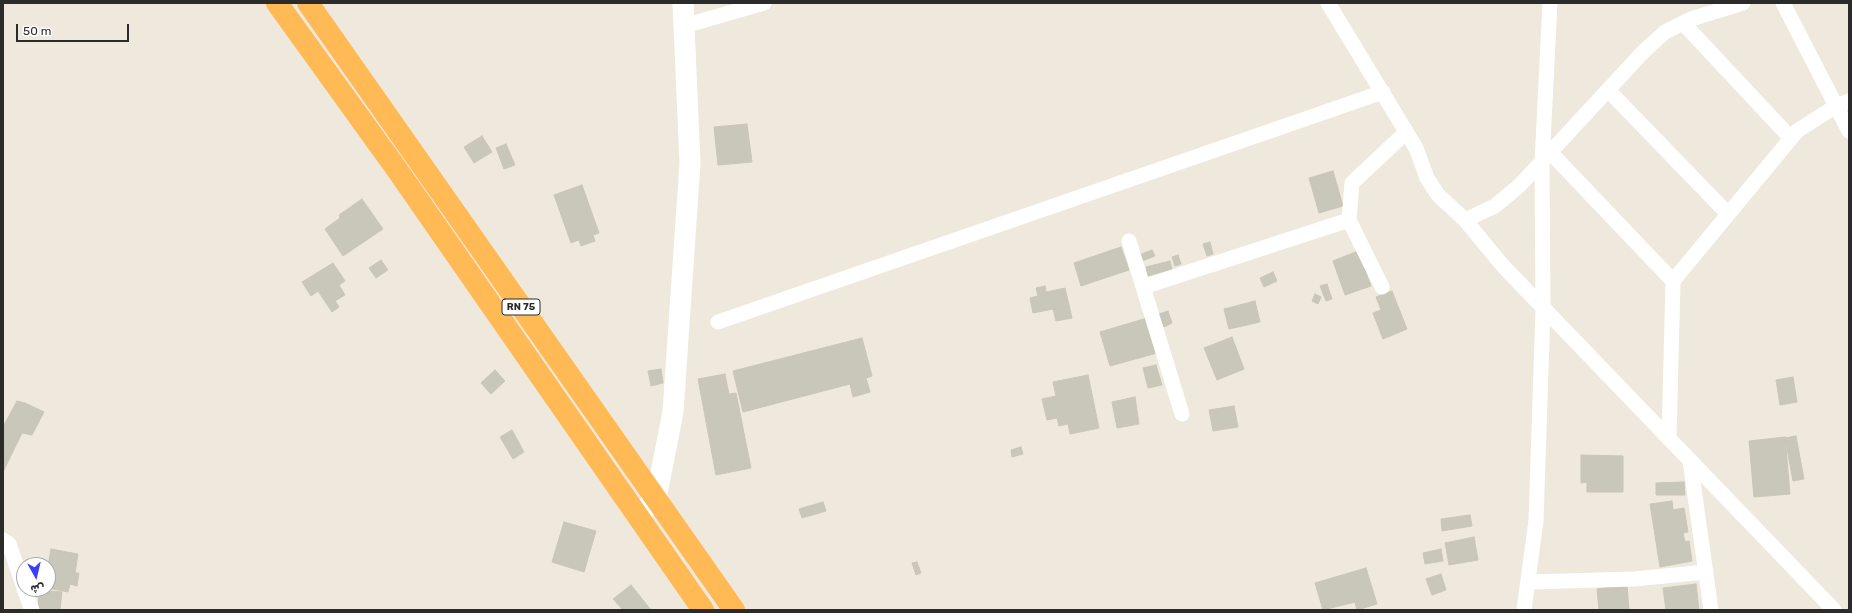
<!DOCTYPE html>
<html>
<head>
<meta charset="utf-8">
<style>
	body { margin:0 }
	#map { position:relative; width:1852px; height:613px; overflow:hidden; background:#eee9dc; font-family:Rubik,Vazirmatn,sans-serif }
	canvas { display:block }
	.frame { position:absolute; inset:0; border:4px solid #2b2b2b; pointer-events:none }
	.north { position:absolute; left:16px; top:557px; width:40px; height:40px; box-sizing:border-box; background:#fff; border:1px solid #aaa; border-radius:50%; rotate:172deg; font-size:11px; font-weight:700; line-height:16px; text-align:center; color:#2b2b2b }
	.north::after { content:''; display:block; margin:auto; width:14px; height:18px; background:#383dff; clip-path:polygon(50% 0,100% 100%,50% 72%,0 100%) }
	.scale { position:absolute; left:16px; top:24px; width:113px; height:18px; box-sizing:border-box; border:2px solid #2b2b2b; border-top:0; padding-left:5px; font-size:12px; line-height:14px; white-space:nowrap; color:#2b2b2b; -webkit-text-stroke:3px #fff; paint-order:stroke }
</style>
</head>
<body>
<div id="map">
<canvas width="1852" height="613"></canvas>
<div class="frame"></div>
<div class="north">ش</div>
<div class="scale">50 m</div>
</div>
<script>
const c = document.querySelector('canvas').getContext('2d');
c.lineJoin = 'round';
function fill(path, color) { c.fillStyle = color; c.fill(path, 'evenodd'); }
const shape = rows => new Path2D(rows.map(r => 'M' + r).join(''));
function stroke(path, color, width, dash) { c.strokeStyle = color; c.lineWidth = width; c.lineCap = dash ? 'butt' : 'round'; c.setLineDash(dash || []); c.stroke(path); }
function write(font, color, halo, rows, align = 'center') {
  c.font = font + ' Rubik,sans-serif'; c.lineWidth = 3; c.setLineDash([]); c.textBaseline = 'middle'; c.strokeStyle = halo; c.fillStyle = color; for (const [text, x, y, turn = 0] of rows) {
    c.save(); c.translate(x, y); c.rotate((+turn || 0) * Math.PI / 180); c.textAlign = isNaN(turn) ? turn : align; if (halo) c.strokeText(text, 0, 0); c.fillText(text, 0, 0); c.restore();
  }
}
const building = shape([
	[747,124,752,162,718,165,714,127,747,124],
	[482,136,492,152,474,163,464,147,482,136],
	[506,144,515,165,504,169,496,148,506,144],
	[1333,171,1343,206,1319,213,1309,178,1333,171],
	[582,185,599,233,593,235,595,241,581,246,579,240,571,243,554,195,582,185],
	[362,199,383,229,343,256,325,229,340,218,339,215,362,199],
	[1210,242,1213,254,1207,256,1203,244,1210,242],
	[1121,247,1129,270,1081,286,1074,263,1121,247],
	[1152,250,1155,256,1142,261,1139,255,1152,250],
	[1358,251,1371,286,1345,295,1333,261,1358,251],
	[1178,255,1181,264,1175,266,1172,257,1178,255],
	[381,260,388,270,376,278,369,268,381,260],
	[1170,261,1172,269,1148,276,1146,267,1170,261],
	[333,263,345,281,339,285,345,295,335,301,339,307,332,312,318,291,311,296,302,282,333,263],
	[1273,272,1277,281,1264,287,1260,278,1273,272],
	[1327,284,1332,299,1326,301,1320,286,1327,284],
	[1045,286,1046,292,1065,288,1072,318,1056,321,1053,309,1033,313,1030,298,1038,296,1036,288,1045,286],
	[1392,291,1407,329,1383,339,1373,313,1381,310,1376,297,1392,291],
	[1315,294,1321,297,1318,304,1312,301,1315,294],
	[1255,301,1260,322,1229,329,1224,309,1255,301],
	[1168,311,1172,323,1164,327,1159,314,1168,311],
	[1147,318,1157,353,1110,366,1100,332,1147,318],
	[1232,337,1244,369,1217,380,1204,348,1232,337],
	[862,338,872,376,866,378,870,392,853,397,850,384,743,412,733,371,862,338],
	[1156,365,1162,385,1148,388,1143,368,1156,365],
	[661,369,663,383,651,386,648,371,661,369],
	[495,370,505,381,491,394,481,383,495,370],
	[725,374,729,394,736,393,751,468,716,475,698,379,725,374],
	[1088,375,1099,428,1070,434,1068,424,1059,426,1057,418,1047,420,1042,399,1056,396,1053,382,1088,375],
	[1793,377,1797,402,1780,405,1776,380,1793,377],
	[1135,397,1139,424,1117,428,1112,402,1135,397],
	[17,401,25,403,44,412,32,435,22,433,3,472,3,427,17,401],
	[1234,406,1238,427,1213,431,1209,410,1234,406],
	[512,430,524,452,513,459,500,437,512,430],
	[1796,436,1804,479,1793,481,1785,438,1796,436],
	[1785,437,1790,494,1754,497,1749,441,1785,437],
	[1021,447,1023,454,1012,457,1011,450,1021,447],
	[1581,455,1623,456,1623,492,1587,492,1587,482,1581,483,1581,455],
	[1684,482,1685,495,1656,495,1656,483,1684,482],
	[1672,501,1673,510,1684,508,1688,532,1683,533,1685,542,1689,541,1692,561,1660,567,1650,504,1672,501],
	[823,502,826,511,802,518,799,509,823,502],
	[1470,515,1472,526,1442,531,1441,519,1470,515],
	[564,522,596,531,584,572,552,562,564,522],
	[1474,537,1478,560,1449,565,1445,543,1474,537],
	[51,549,78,554,75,573,79,573,77,586,70,584,68,592,48,588,48,566,51,549],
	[1441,549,1443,561,1425,564,1423,553,1441,549],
	[917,562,921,573,916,575,912,563,917,562],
	[1366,568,1377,604,1357,610,1355,602,1323,610,1315,583,1366,568],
	[1441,574,1446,590,1432,595,1426,579,1441,574],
	[1696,584,1699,610,1666,610,1663,588,1696,584],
	[631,585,651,610,623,610,613,599,631,585],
	[1627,585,1629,610,1599,610,1597,589,1627,585],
	[39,590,62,592,60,610,38,610,39,590]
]);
fill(building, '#c9c7ba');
stroke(building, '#cac6b5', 1);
stroke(shape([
	[1328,3,1416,148,1427,178,1438,195,1465,220,1503,266,1834,610],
	[1783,3,1849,131],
	[1683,23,1786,133],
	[684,26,764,3],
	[1608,90,1728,214],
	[1550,152,1673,281,1669,439],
	[1465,220,1495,206,1520,185,1643,52,1665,32,1691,19,1743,3],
	[1129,241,1182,414],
	[1673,281,1797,131,1836,106,1849,101],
	[1143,287,1349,220],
	[1382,287,1349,220,1352,183,1402,136],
	[718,322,1383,92],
	[1690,460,1711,610],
	[3,540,9,544,24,588],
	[1528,582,1634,579,1706,572],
	[24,589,32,610],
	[1524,610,1536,521,1543,309,1542,162,1550,3]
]), '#fff', 15);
stroke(shape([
	[638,516,656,498,673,412,690,163,683,3]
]), '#fff', 21);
stroke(shape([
	[277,3,398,171,703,610],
	[308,3,734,610]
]), '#ffba56', 22);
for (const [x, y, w] of [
	[521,307,38]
]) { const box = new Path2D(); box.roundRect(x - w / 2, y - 8, w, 16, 3); c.fillStyle = '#fff'; c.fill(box); stroke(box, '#2b2b2b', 1); }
write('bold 10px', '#2b2b2b', null, [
	["RN 75",521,307]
]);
</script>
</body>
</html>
